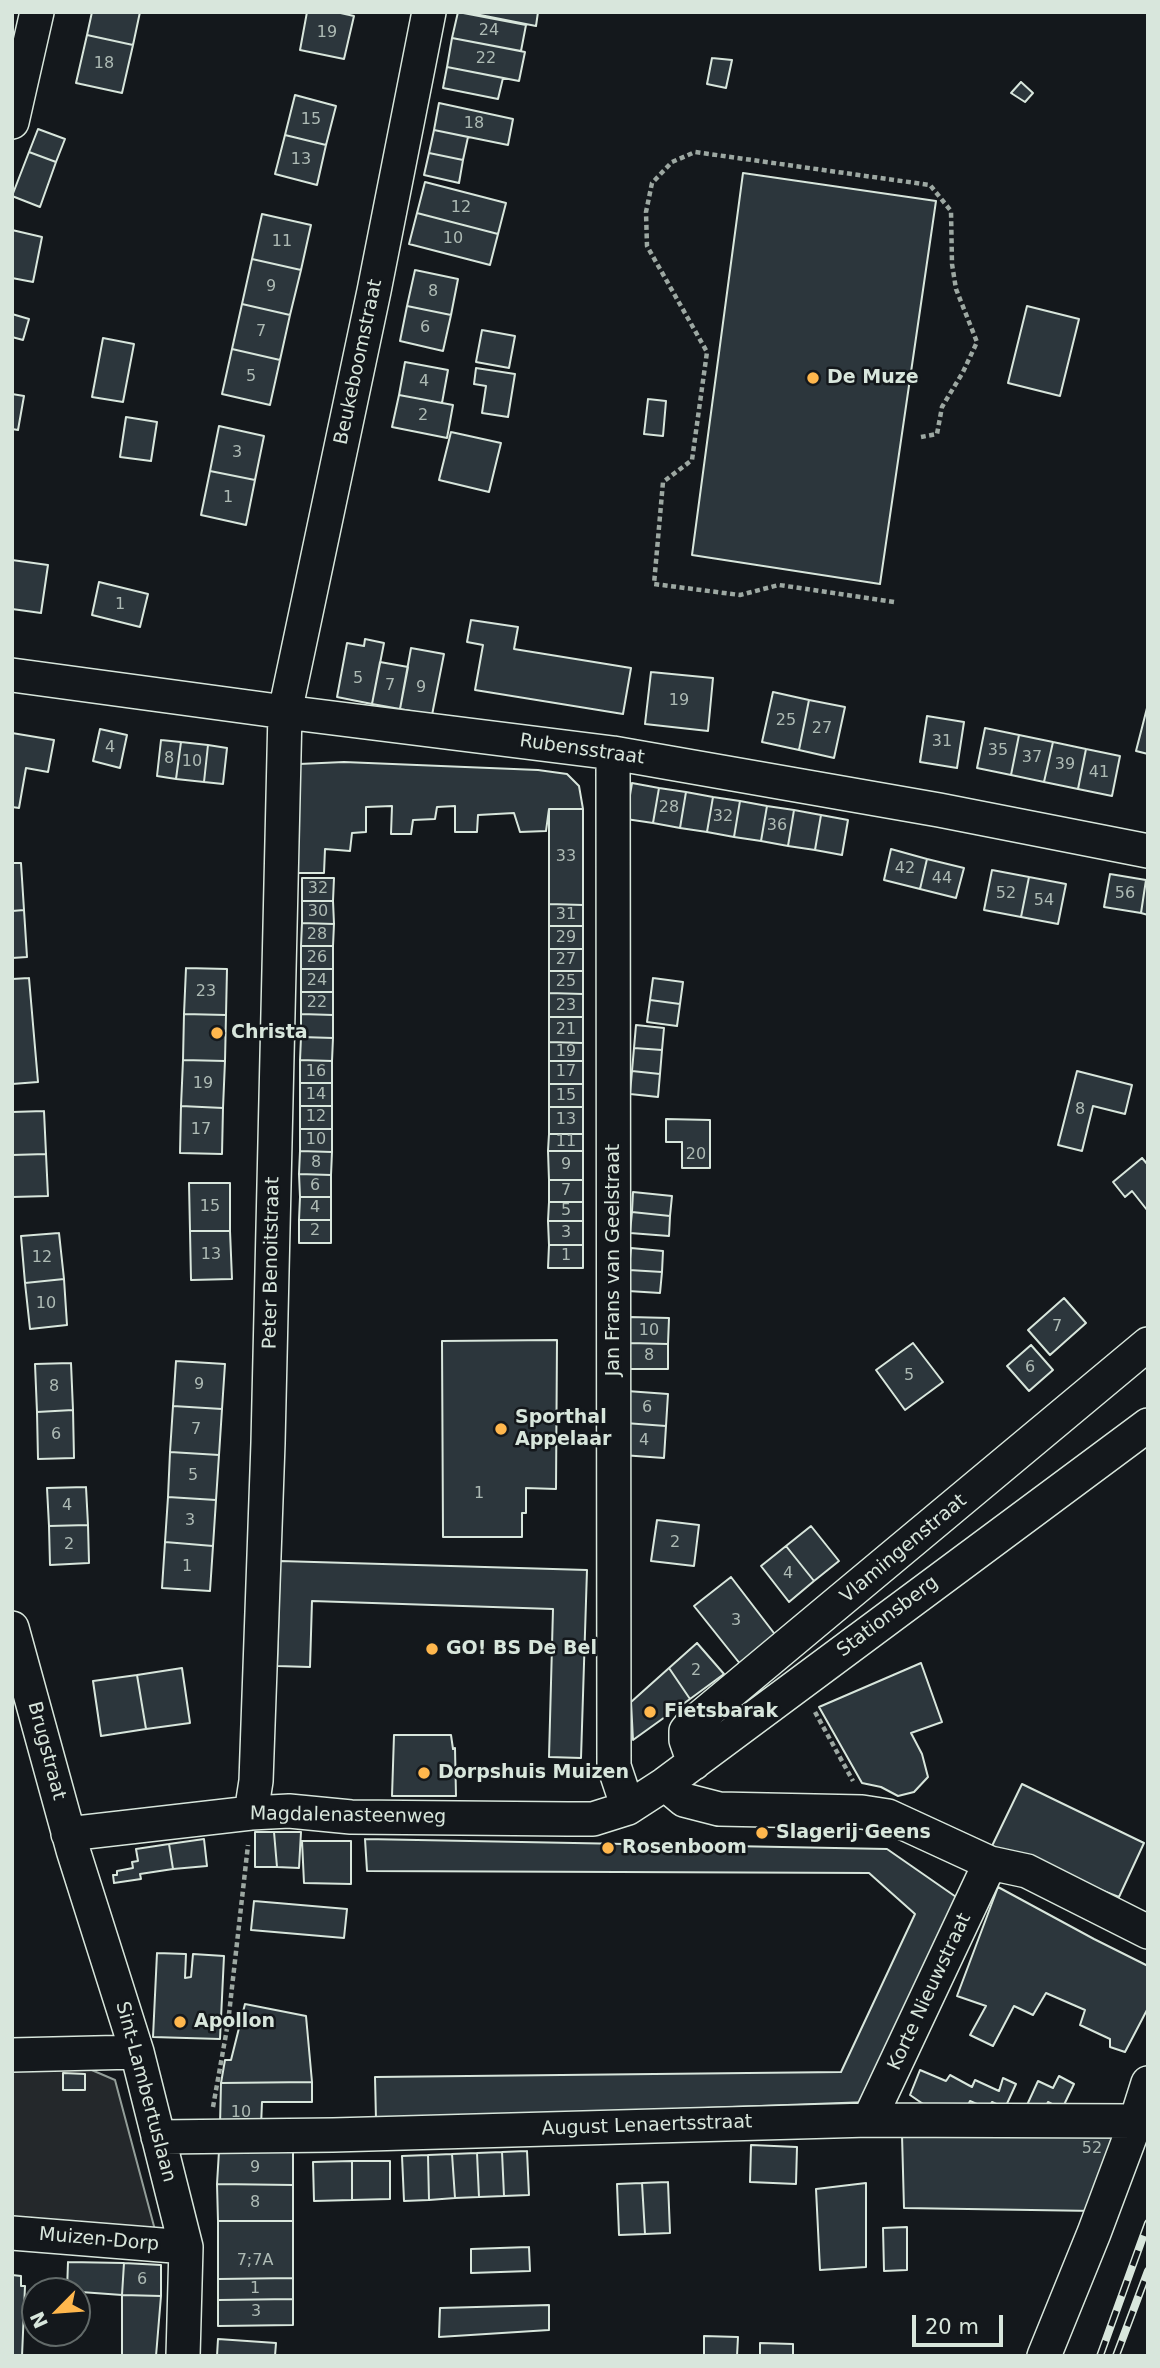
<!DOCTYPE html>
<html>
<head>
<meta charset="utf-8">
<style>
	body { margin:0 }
	#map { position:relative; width:1160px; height:2368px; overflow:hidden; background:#14181c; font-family:"DejaVu Sans",sans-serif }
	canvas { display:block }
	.frame { position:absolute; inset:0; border:14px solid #d8e6dc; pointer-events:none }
	.north { position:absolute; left:21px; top:2277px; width:70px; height:70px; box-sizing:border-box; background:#14181c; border:2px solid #626a69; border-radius:50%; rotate:245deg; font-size:19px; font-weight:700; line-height:28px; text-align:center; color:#d8e6dc }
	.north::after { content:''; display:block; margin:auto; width:24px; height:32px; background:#ffb74d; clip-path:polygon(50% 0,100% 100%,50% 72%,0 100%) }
	.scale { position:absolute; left:912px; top:2315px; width:91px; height:32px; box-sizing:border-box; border:4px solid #d8e6dc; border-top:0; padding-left:9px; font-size:21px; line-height:24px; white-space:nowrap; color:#d8e6dc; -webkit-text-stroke:5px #14181c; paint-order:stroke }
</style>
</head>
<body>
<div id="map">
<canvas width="1160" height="2368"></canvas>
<div class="frame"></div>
<div class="north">N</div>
<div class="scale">20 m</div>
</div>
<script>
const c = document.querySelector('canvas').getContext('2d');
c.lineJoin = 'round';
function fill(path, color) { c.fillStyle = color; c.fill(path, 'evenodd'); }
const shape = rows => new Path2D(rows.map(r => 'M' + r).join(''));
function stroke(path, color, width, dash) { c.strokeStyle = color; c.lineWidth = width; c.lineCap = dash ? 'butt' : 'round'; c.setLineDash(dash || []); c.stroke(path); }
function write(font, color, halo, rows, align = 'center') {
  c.font = font + ' "DejaVu Sans",sans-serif'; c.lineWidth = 5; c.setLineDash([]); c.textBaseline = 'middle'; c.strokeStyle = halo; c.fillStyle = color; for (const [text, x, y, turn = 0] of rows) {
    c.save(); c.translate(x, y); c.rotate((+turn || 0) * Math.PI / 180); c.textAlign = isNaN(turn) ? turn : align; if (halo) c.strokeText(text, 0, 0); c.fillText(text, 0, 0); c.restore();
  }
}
const parking = shape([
	[12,2066,87,2068,115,2080,155,2230,12,2222,12,2066]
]);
fill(parking, '#24282b');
stroke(parking, '#939e99', 2);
const building = shape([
	[92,12,140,12,133,45,87,35,92,12],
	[307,12,336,12,354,16,344,59,300,50,307,12],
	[458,12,526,25,521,51,452,38,458,12],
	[465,12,538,12,536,26,465,12],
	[87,35,133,45,122,93,76,83,87,35],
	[452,38,525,52,519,81,447,67,452,38],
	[712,58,732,60,726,88,707,84,712,58],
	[447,67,503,78,498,99,443,88,447,67],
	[1021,82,1033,93,1025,102,1011,93,1021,82],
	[295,95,336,106,326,145,285,135,295,95],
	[439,103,513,119,508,145,434,130,439,103],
	[38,129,65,139,56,162,29,152,38,129],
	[434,130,468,137,463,160,429,153,434,130],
	[285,135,326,145,317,185,275,174,285,135],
	[29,152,56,162,40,207,12,196,29,152],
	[429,153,463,160,459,183,424,175,429,153],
	[743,173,936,201,880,584,692,555,743,173],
	[425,182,506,203,498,234,417,213,425,182],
	[417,213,498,234,490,265,409,244,417,213],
	[262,214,311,225,301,270,252,259,262,214],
	[12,230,42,237,33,282,12,278,12,230],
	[252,259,301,270,290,315,242,304,252,259],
	[415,270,458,279,451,315,407,306,415,270],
	[242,304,290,315,280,360,232,349,242,304],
	[407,306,451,315,443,351,400,341,407,306],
	[1027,306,1079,319,1060,396,1008,383,1027,306],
	[12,314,29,319,23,340,12,337,12,314],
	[482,330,515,336,509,368,476,362,482,330],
	[103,338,134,344,123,402,92,397,103,338],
	[232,349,280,360,270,405,222,394,232,349],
	[405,362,448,370,442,403,399,395,405,362],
	[476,368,515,374,508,417,482,413,486,386,474,384,476,368],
	[12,394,24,396,18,430,12,429,12,394],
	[399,395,453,405,447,438,392,427,399,395],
	[648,399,666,401,663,436,644,434,648,399],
	[126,417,157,422,151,461,120,457,126,417],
	[219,426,264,436,255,480,210,471,219,426],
	[451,432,501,443,489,492,439,480,451,432],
	[210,471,255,480,246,525,201,515,210,471],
	[12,560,48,565,41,613,12,609,12,560],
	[99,582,148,594,140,627,92,615,99,582],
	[471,620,518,627,514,649,631,668,623,714,475,690,483,645,467,642,471,620],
	[365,639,384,643,372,704,337,697,347,643,364,646,365,639],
	[411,648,444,654,432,715,400,709,411,648],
	[380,662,408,667,400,709,372,704,380,662],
	[651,672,713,678,708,731,645,724,651,672],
	[773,692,809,700,799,750,762,742,773,692],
	[809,700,845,707,834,758,799,750,809,700],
	[1147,708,1148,708,1148,754,1136,751,1147,708],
	[927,716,964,722,957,768,920,762,927,716],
	[985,728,1019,735,1011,775,977,768,985,728],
	[100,729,127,735,120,768,93,761,100,729],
	[12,733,54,740,48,772,26,768,19,808,12,807,12,733],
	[1019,735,1053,742,1044,782,1011,775,1019,735],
	[161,740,181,742,176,779,157,776,161,740],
	[181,742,208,745,204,782,176,779,181,742],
	[1053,742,1086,749,1078,789,1044,782,1053,742],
	[208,745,227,748,223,784,204,782,208,745],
	[1086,749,1120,756,1112,796,1078,789,1086,749],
	[344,762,538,770,567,774,579,786,583,809,549,809,546,831,520,832,514,813,478,815,477,832,455,832,455,806,437,807,435,819,413,820,411,834,391,834,392,806,366,807,366,832,352,833,350,851,325,849,324,873,297,873,299,764,344,762],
	[632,783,659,788,653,823,626,819,632,783],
	[659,788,686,792,680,828,653,823,659,788],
	[686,792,713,797,707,832,680,828,686,792],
	[713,797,740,801,734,837,707,832,713,797],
	[740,801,767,806,761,841,734,837,740,801],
	[767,806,794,810,788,846,761,841,767,806],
	[549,809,583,809,583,905,549,904,549,809],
	[794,810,821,815,815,850,788,846,794,810],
	[821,815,848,820,842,855,815,850,821,815],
	[891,849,927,859,920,889,884,880,891,849],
	[927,859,964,868,956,898,920,889,927,859],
	[12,863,21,863,24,910,12,911,12,863],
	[992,870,1029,877,1021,917,984,910,992,870],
	[1110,874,1146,880,1141,913,1104,907,1110,874],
	[1029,877,1066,884,1058,924,1021,917,1029,877],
	[302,878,334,878,333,901,302,901,302,878],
	[1146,880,1148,881,1148,915,1141,913,1146,880],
	[302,901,333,901,334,924,302,923,302,901],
	[549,904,583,905,583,926,549,926,549,904],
	[24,910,27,957,12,958,12,911,24,910],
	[302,923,334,924,333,946,301,946,302,923],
	[549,926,583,926,583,949,549,949,549,926],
	[301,946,333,946,333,969,301,969,301,946],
	[549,949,583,949,583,971,549,971,549,949],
	[186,968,227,969,226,1015,184,1014,186,968],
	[301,969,333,969,333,992,301,992,301,969],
	[549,971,583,971,583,994,549,993,549,971],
	[29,978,38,1082,12,1084,12,979,29,978],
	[653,978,683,982,680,1004,650,1000,653,978],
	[301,992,333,992,333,1015,301,1014,301,992],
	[549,993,583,994,583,1017,549,1017,549,993],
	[650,1000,680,1004,677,1026,647,1022,650,1000],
	[184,1014,226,1015,225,1061,183,1060,184,1014],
	[301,1014,333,1015,333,1038,301,1037,301,1014],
	[549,1017,583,1017,583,1043,549,1042,549,1017],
	[636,1025,664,1028,662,1050,634,1048,636,1025],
	[301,1037,333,1038,332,1061,300,1060,301,1037],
	[549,1042,583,1043,583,1061,549,1061,549,1042],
	[634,1048,662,1050,660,1074,632,1071,634,1048],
	[183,1060,225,1061,223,1108,181,1106,183,1060],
	[300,1060,332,1061,332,1083,300,1083,300,1060],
	[549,1061,583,1061,583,1084,549,1084,549,1061],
	[632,1071,660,1074,658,1097,630,1094,632,1071],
	[1077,1071,1132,1085,1125,1114,1093,1106,1082,1151,1058,1145,1077,1071],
	[300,1083,332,1083,332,1106,300,1106,300,1083],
	[549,1084,583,1084,583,1107,549,1107,549,1084],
	[181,1106,223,1108,222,1154,180,1153,181,1106],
	[300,1106,332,1106,332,1129,300,1129,300,1106],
	[549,1107,583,1107,583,1134,549,1134,549,1107],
	[44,1111,46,1154,12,1155,12,1112,44,1111],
	[666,1119,710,1120,710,1168,682,1168,682,1142,666,1142,666,1119],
	[300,1129,332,1129,332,1152,300,1151,300,1129],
	[549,1134,583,1134,583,1151,548,1151,549,1134],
	[300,1151,332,1152,331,1175,299,1174,300,1151],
	[548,1151,583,1151,583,1180,549,1180,548,1151],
	[46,1154,48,1196,12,1197,12,1155,46,1154],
	[1142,1158,1148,1165,1147,1210,1132,1191,1125,1197,1113,1182,1142,1158],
	[299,1174,331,1175,331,1197,300,1197,299,1174],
	[549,1180,583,1180,583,1202,549,1202,549,1180],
	[189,1183,230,1183,230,1231,190,1231,189,1183],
	[633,1192,672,1196,670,1216,632,1212,633,1192],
	[300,1197,331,1197,331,1220,299,1220,300,1197],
	[549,1202,583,1202,583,1221,548,1221,549,1202],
	[632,1212,670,1216,669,1236,630,1233,632,1212],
	[299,1220,331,1220,331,1243,299,1243,299,1220],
	[548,1221,583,1221,583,1245,549,1245,548,1221],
	[190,1231,230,1231,232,1279,191,1280,190,1231],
	[59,1233,64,1279,25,1283,21,1236,59,1233],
	[549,1245,583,1245,583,1268,548,1268,549,1245],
	[631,1248,663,1251,662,1272,629,1270,631,1248],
	[629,1270,662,1272,660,1293,628,1291,629,1270],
	[64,1279,67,1325,30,1329,25,1283,64,1279],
	[1064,1298,1086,1323,1050,1355,1028,1330,1064,1298],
	[630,1317,669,1318,668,1344,630,1343,630,1317],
	[557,1340,556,1489,526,1488,526,1513,522,1513,522,1537,443,1537,442,1341,557,1340],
	[630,1343,668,1344,668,1369,629,1369,630,1343],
	[913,1343,943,1382,905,1410,876,1370,913,1343],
	[1031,1345,1053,1370,1029,1391,1007,1366,1031,1345],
	[176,1361,225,1364,222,1409,173,1406,176,1361],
	[71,1363,73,1410,37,1412,35,1364,71,1363],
	[627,1391,668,1394,666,1426,625,1423,627,1391],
	[173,1406,222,1409,219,1455,170,1452,173,1406],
	[73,1410,74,1458,38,1459,37,1412,73,1410],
	[625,1423,666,1426,664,1458,622,1455,625,1423],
	[170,1452,219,1455,216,1500,168,1497,170,1452],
	[86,1487,88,1525,49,1526,47,1488,86,1487],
	[168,1497,216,1500,213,1546,165,1542,168,1497],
	[657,1520,699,1525,694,1566,651,1561,657,1520],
	[88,1525,89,1563,50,1565,49,1526,88,1525],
	[811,1526,839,1561,814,1581,786,1546,811,1526],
	[165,1542,213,1546,210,1591,162,1588,165,1542],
	[786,1546,814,1581,789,1602,761,1566,786,1546],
	[280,1561,587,1570,581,1758,549,1757,553,1609,312,1601,310,1667,277,1666,280,1561],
	[731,1577,777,1637,741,1665,694,1606,731,1577],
	[697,1643,724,1674,690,1699,669,1668,697,1643],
	[921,1663,942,1722,911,1733,922,1754,928,1777,914,1792,898,1796,881,1787,862,1783,819,1707,921,1663],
	[182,1668,190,1723,146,1729,137,1675,182,1668],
	[669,1668,690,1699,633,1740,631,1702,669,1668],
	[137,1675,146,1729,101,1736,93,1681,137,1675],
	[394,1735,451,1735,453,1749,455,1748,456,1796,392,1796,394,1735],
	[1022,1784,1144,1843,1119,1897,991,1848,1022,1784],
	[255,1832,274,1832,277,1867,255,1867,255,1832],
	[274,1832,301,1832,299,1868,277,1867,274,1832],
	[204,1839,207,1866,173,1869,169,1844,204,1839],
	[365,1839,887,1849,959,1899,869,2102,376,2120,375,2077,841,2072,915,1914,869,1873,367,1871,365,1839],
	[302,1841,351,1841,351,1884,304,1883,302,1841],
	[169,1844,173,1869,140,1874,141,1879,114,1883,113,1875,117,1875,117,1871,133,1868,132,1862,138,1861,136,1849,169,1844],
	[998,1887,1094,1939,1148,1966,1148,2008,1125,2052,1110,2047,1110,2039,1080,2025,1085,2010,1046,1993,1033,2015,1014,2006,993,2046,970,2035,986,2006,957,1996,998,1887],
	[254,1901,347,1909,344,1938,251,1930,254,1901],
	[157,1953,186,1954,185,1978,191,1977,193,1954,224,1956,220,2039,153,2037,157,1953],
	[245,2004,306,2016,312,2082,221,2083,225,2060,231,2060,245,2004],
	[920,2070,946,2081,950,2075,972,2087,975,2080,999,2091,1003,2078,1016,2084,1005,2108,992,2102,988,2109,970,2101,965,2112,941,2104,932,2110,910,2095,920,2070],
	[63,2073,85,2074,85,2090,63,2090,63,2073],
	[1059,2076,1074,2084,1062,2109,1048,2102,1043,2113,1027,2105,1038,2081,1053,2088,1059,2076],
	[312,2082,312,2102,262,2102,261,2126,220,2125,221,2083,312,2082],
	[902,2135,1124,2136,1095,2211,904,2208,902,2135],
	[751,2145,797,2147,796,2184,750,2182,751,2145],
	[219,2151,293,2151,293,2185,217,2184,219,2151],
	[527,2151,529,2195,504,2196,502,2152,527,2151],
	[502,2152,504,2196,479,2197,477,2153,502,2152],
	[477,2153,479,2197,455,2198,452,2154,477,2153],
	[452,2154,455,2198,429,2200,428,2155,452,2154],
	[428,2155,429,2200,404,2201,402,2156,428,2155],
	[352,2161,352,2200,314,2201,313,2162,352,2161],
	[352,2161,390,2161,390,2199,352,2200,352,2161],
	[668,2182,670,2233,645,2234,642,2183,668,2182],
	[642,2183,645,2234,619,2235,617,2184,642,2183],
	[866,2183,866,2267,820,2270,816,2189,866,2183],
	[217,2184,293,2185,293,2221,218,2221,217,2184],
	[218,2221,293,2221,293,2278,218,2279,218,2221],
	[907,2227,907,2270,884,2271,883,2228,907,2227],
	[529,2247,530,2271,471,2273,471,2249,529,2247],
	[68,2262,124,2263,122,2295,67,2291,68,2262],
	[124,2263,161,2265,161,2296,122,2295,124,2263],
	[12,2275,21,2276,21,2286,25,2286,22,2356,12,2356,12,2275],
	[293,2278,293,2299,218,2300,218,2279,293,2278],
	[122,2295,161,2296,156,2356,122,2356,122,2295],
	[293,2299,293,2325,218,2326,218,2300,293,2299],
	[549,2305,549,2330,439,2337,440,2308,549,2305],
	[704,2336,738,2337,737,2356,704,2356,704,2336],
	[218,2339,276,2343,275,2356,217,2356,218,2339],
	[760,2343,793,2344,793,2356,760,2356,760,2343]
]);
fill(building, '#2c363c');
stroke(building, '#d8e6dc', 2);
const minor = shape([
	[12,122,37,12],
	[12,675,285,712,613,753,939,810,1148,851],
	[613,753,614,1766,628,1808],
	[12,1628,73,1850,137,2052,186,2247,183,2356],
	[694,1763,686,1740,686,1731,690,1726,1148,1344],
	[665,1784,684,1800,719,1809,862,1812,888,1816,990,1863,1027,1871,1148,1932],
	[251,1813,256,1781,268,1443,285,712,374,291,429,12],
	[68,1834,251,1813,289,1811,351,1817,568,1819,593,1819,628,1808,665,1784,1148,1425],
	[12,2055,137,2052],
	[869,2120,990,1863],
	[158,2137,333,2135,869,2120,1136,2121],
	[12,2233,186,2247],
	[1044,2356,1094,2233,1136,2121,1148,2083]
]);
stroke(minor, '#d8e6dc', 36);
stroke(shape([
	[894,602,779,585,740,595,654,584,663,482,692,460,707,352,647,246,646,212,652,183,672,162,695,152,930,185,951,211,952,264,956,289,977,342,963,372,942,407,937,434,921,437],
	[815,1712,853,1781],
	[213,2107,228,2023,248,1845]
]), '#9da8a2', 4.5, [5, 3.5]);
stroke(minor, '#14181c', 33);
const rail = shape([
	[1100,2356,1148,2223],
	[1116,2356,1148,2271]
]);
stroke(rail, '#d8e6dc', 8);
stroke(rail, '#14181c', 5, [16]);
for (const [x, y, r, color] of [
	[813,378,7,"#ffb74d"],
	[217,1033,7,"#ffb74d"],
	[501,1429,7,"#ffb74d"],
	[432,1649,7,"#ffb74d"],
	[650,1712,7,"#ffb74d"],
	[424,1773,7,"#ffb74d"],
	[762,1833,7,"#ffb74d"],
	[608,1848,7,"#ffb74d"],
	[180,2022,7,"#ffb74d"]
]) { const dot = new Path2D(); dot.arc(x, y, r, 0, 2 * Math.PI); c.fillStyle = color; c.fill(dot); stroke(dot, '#14181c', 2.5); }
write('16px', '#adbab4', null, [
	["24",489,31],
	["19",327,33],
	["22",486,59],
	["18",104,64],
	["15",311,120],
	["18",474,124],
	["13",301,160],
	["12",461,208],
	["10",453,239],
	["11",282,242],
	["9",271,287],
	["8",433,292],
	["6",425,328],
	["7",261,332],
	["5",251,377],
	["4",424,382],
	["2",423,416],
	["3",237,453],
	["1",228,498],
	["1",120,605],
	["5",358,679],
	["7",390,686],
	["9",421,688],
	["19",679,701],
	["25",786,721],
	["27",822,729],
	["31",942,742],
	["4",110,748],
	["35",998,751],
	["37",1032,758],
	["8",169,759],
	["10",192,762],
	["39",1065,765],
	["41",1099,773],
	["28",669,808],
	["32",723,817],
	["36",777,826],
	["33",566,857],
	["42",905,869],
	["44",942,879],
	["32",318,889],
	["52",1006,894],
	["56",1125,894],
	["54",1044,901],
	["30",318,912],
	["31",566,915],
	["28",317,935],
	["29",566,938],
	["26",317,958],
	["27",566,960],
	["24",317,981],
	["25",566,982],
	["23",206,992],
	["22",317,1003],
	["23",566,1006],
	["21",566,1030],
	["19",566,1052],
	["16",316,1072],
	["17",566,1072],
	["19",203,1084],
	["14",316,1095],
	["15",566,1096],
	["8",1080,1110],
	["12",316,1117],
	["13",566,1120],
	["17",201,1130],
	["10",316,1140],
	["11",566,1142],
	["20",696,1155],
	["8",316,1163],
	["9",566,1165],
	["6",315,1186],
	["7",566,1191],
	["15",210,1207],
	["4",315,1208],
	["5",566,1211],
	["2",315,1231],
	["3",566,1233],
	["13",211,1255],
	["1",566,1256],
	["12",42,1258],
	["10",46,1304],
	["7",1057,1327],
	["10",649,1331],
	["8",649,1356],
	["6",1030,1368],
	["5",909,1376],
	["9",199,1385],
	["8",54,1387],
	["6",647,1408],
	["7",196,1430],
	["6",56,1435],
	["4",644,1441],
	["5",193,1476],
	["1",479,1494],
	["4",67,1506],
	["3",190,1521],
	["2",675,1543],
	["2",69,1545],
	["1",187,1567],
	["4",788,1574],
	["3",736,1621],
	["2",696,1671],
	["10",241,2113],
	["52",1092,2149],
	["9",255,2168],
	["8",255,2203],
	["7;7A",255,2261],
	["6",142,2280],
	["1",255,2289],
	["3",256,2312]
]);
write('19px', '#d8e6dc', '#14181c', [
	["Beukeboomstraat",359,362,-78],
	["Rubensstraat",582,750,8],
	["Jan Frans van Geelstraat",614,1260,-90],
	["Peter Benoitstraat",272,1263,-89],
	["Vlamingenstraat",904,1549,-40],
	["Stationsberg",888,1617,-37],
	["Brugstraat",46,1751,75],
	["Magdalenasteenweg",348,1816,1],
	["Korte Nieuwstraat",930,1992,-65],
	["Sint-Lambertuslaan",145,2092,75],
	["August Lenaertsstraat",647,2126,-2],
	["Muizen-Dorp",99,2240,5]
]);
write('bold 19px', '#d8e6dc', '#14181c', [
	["De Muze",827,378],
	["Christa",231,1033],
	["Sporthal",515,1418],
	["Appelaar",515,1440],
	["GO! BS De Bel",446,1649],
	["Fietsbarak",664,1712],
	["Dorpshuis Muizen",438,1773],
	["Slagerij Geens",776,1833],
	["Rosenboom",622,1848],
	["Apollon",194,2022]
], 'left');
</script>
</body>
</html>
